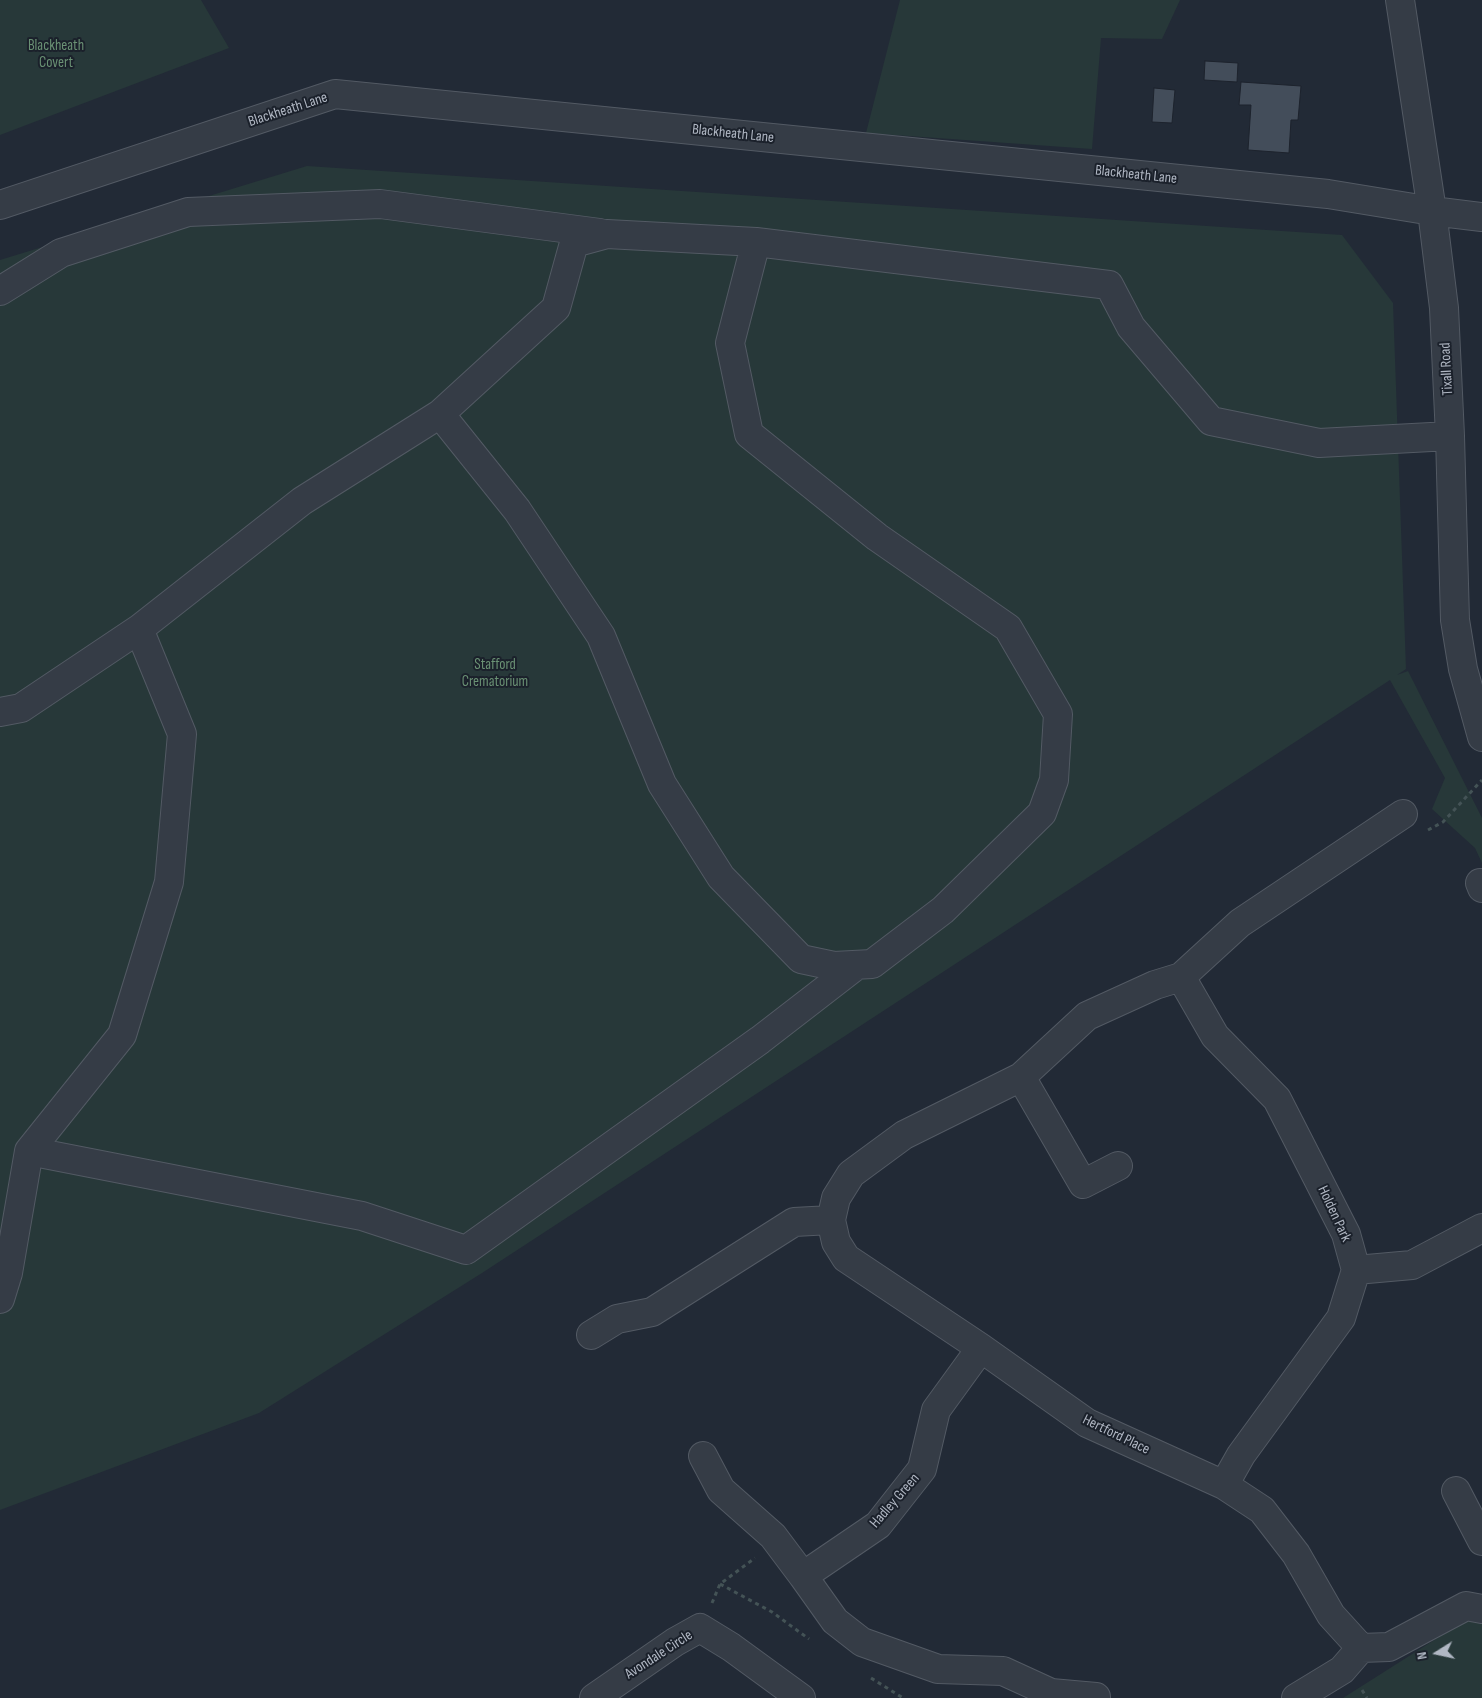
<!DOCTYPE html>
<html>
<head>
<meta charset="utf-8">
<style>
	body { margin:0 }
	#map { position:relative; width:1482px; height:1698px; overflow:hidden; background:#222a36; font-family:"Sofia Sans Condensed",sans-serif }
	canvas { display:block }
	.north { position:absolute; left:1412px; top:1628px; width:50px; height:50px; -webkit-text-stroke:4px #1b212b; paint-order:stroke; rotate:260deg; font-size:14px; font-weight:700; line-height:20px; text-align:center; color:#b0b7c3 }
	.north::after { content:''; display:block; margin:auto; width:18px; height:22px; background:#b0b7c3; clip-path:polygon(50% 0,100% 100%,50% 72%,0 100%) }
</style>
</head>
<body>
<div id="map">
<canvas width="1482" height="1698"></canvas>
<div class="north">N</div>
</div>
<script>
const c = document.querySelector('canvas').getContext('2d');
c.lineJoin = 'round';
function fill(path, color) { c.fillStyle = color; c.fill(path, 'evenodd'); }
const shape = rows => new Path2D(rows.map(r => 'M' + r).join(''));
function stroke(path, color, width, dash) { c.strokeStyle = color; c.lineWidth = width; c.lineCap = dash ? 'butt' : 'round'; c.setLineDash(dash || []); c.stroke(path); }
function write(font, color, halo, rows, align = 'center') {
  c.font = font + ' "Sofia Sans Condensed",sans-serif'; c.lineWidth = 4; c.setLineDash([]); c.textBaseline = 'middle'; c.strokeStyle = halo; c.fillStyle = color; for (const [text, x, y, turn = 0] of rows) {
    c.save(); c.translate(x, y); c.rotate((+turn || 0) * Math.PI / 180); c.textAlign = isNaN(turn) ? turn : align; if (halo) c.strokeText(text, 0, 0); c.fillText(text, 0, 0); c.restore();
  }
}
fill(shape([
	[0,0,201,0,229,48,0,135],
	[900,0,1180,0,1162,39,1101,38,1092,149,866,133],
	[307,166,1342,235,1393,303,1406,669,1397,675,1408,671,1482,818,1482,863,1475,848,1432,809,1445,778,1390,680,482,1273,259,1413,0,1510,0,260],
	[1469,1618,1482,1621,1482,1698,1343,1698]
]), '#273839');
const building = shape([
	[1205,61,1238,63,1237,82,1204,80,1205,61],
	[1241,82,1301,86,1298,120,1291,120,1289,153,1248,150,1251,105,1239,105,1241,82],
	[1154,88,1175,90,1172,123,1152,122,1154,88]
]);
fill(building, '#434d5a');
stroke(building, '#1d232d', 1);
const minor = shape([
	[1400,0,1432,211,1444,308,1450,436,1455,620,1463,669,1482,737],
	[0,205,335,94,1328,194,1432,211,1482,217],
	[0,291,61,253,188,212,380,204,600,233],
	[440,414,517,510,601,636,662,784,721,877,801,959,834,966,872,964,943,910,1042,813,1054,780,1058,714,1008,628,877,537,749,434,730,343,756,242],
	[0,712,21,708,139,629,302,501,440,414,556,308,574,243,607,234,756,242,1109,285,1131,327,1211,421,1319,443,1450,436],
	[1480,883,1482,888],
	[1181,977,1215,1036,1277,1099,1346,1234,1356,1270,1341,1318,1241,1455,1224,1485],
	[1021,1077,1083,1184,1118,1166],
	[29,1151,362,1216,466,1250,760,1040,857,965],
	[1356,1270,1412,1265,1482,1228],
	[0,1299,8,1273,29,1151,122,1035,169,882,182,734,139,629],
	[591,1335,617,1319,652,1312,794,1222,831,1220],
	[703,1456,721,1490,773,1536,803,1576,835,1621,862,1642,938,1669,1003,1671,1051,1693,1096,1697],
	[1456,1491,1482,1541],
	[803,1576,878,1525,922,1469,936,1410,981,1348],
	[1361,1648,1331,1615,1296,1554,1262,1510,1224,1485,1087,1423,981,1348,846,1258,836,1242,831,1220,836,1198,851,1174,904,1135,1021,1077,1087,1016,1155,985,1181,977,1240,923,1403,814],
	[1361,1648,1389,1647,1466,1606,1482,1609],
	[594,1698,675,1642,700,1628,731,1647,801,1698],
	[1296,1698,1342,1670,1361,1648]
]);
stroke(minor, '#535a64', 30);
stroke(shape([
	[1428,830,1443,822,1482,780],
	[720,1584,772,1612,809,1639],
	[712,1603,720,1584,755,1558],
	[871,1678,903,1698],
	[1362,1690,1367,1698]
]), '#445356', 3, [4, 4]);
stroke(minor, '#353c46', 28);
write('15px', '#6a9174', '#1b212b', [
	["Blackheath",56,46],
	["Covert",56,63],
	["Stafford",495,665],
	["Crematorium",495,682]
]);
write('15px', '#b0b7c3', '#1b212b', [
	["Blackheath Lane",288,110,-18],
	["Blackheath Lane",733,134,6],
	["Blackheath Lane",1136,175,6],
	["Tixall Road",1447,369,-93],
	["Holden Park",1334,1214,65],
	["Hertford Place",1116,1435,26],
	["Hadley Green",895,1501,-49],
	["Avondale Circle",659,1655,-33]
]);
</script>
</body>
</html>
